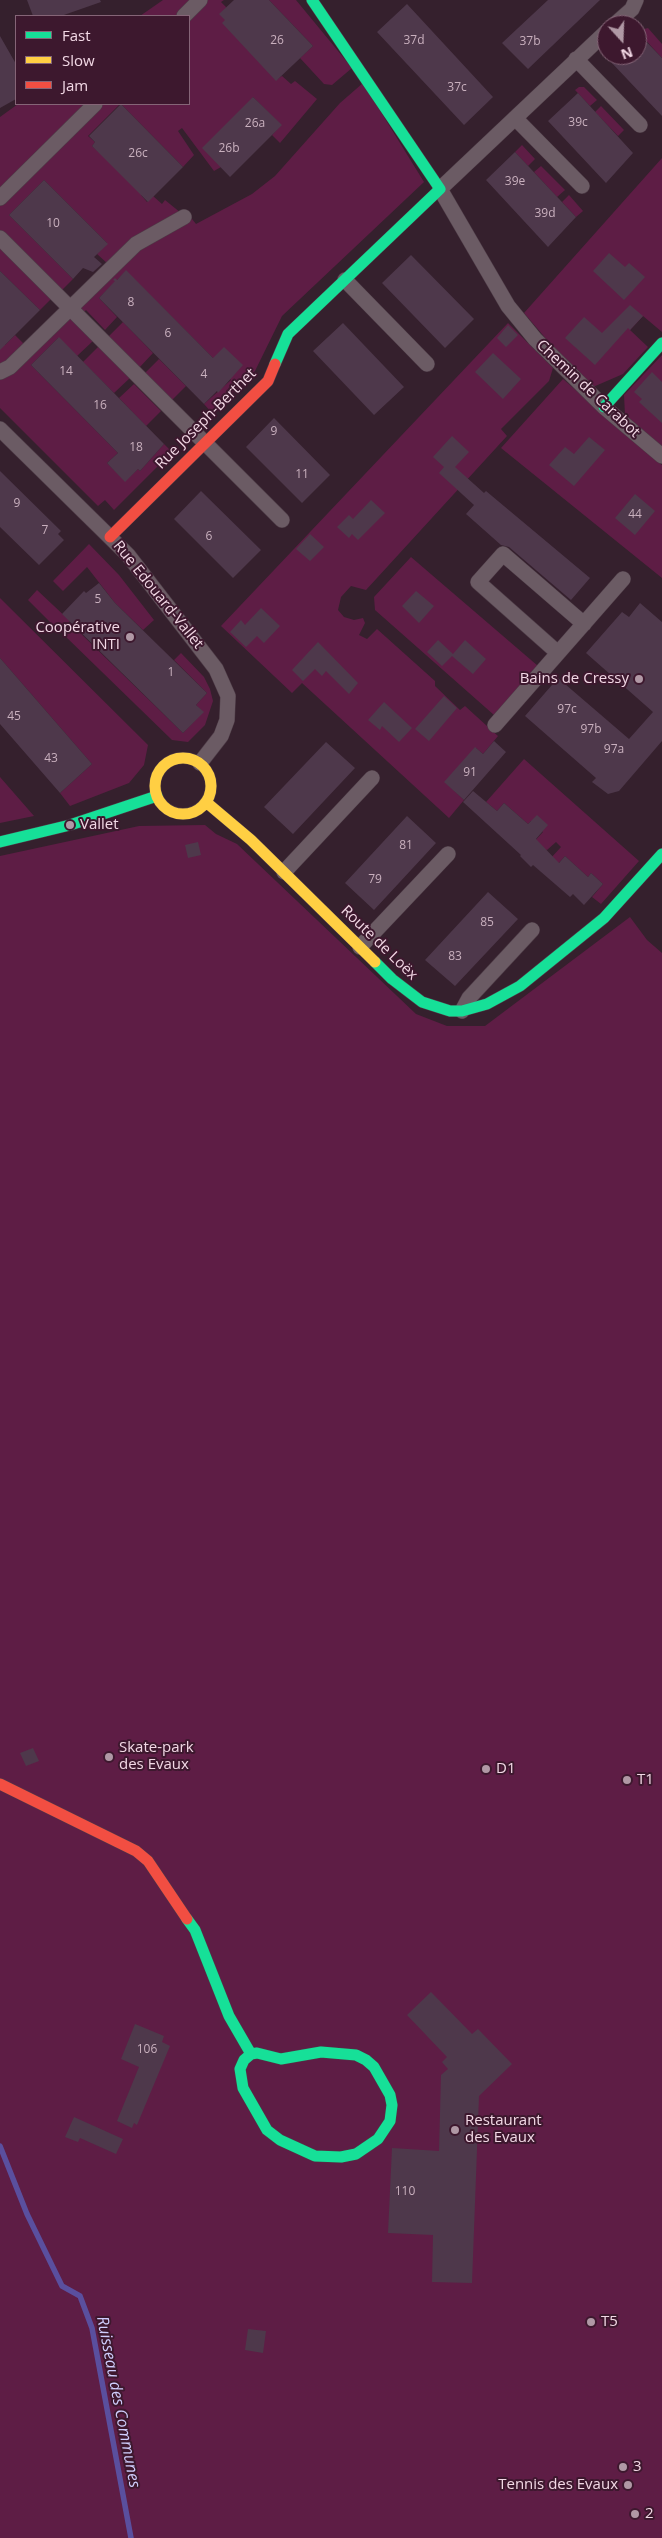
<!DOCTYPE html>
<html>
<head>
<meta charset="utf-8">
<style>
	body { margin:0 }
	#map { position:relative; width:662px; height:2538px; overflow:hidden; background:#35202d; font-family:"Open Sans",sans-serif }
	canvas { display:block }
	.legend { position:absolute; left:15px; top:15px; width:175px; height:90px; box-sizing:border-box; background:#3d182e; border:1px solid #856577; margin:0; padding:6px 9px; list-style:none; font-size:15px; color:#f2d8e5 }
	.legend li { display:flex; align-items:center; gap:10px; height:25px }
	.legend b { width:25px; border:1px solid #856577 }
	.north { position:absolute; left:597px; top:15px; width:50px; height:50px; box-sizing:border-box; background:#3d182e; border:1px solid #856577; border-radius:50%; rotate:160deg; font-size:14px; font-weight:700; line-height:20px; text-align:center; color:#f2d8e5 }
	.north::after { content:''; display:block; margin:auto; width:18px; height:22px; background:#b098a5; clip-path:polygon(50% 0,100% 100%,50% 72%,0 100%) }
</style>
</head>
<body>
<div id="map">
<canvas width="662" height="2538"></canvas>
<ul class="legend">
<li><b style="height:6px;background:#16e098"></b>Fast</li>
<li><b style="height:6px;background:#ffcf43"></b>Slow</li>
<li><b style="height:6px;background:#f24e42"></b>Jam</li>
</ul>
<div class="north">N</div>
</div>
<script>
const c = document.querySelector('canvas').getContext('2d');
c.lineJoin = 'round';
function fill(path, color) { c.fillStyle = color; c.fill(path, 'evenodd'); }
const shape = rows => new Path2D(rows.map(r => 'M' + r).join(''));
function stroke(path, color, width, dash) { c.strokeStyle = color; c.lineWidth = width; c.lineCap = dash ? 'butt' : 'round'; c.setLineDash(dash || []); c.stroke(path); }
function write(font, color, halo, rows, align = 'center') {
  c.font = font + ' "Open Sans",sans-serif'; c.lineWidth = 4; c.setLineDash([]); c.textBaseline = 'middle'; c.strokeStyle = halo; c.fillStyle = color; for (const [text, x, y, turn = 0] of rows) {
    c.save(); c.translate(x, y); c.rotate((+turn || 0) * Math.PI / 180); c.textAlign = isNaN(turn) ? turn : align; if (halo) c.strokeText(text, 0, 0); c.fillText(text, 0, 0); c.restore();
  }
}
fill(shape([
	[163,0,224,0,221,2,226,7,225,20,276,80,282,76,291,84,295,81,317,99,280,143,272,135,281,125,253,97,221,167,214,171,182,128,178,131,194,155,183,167,121,104,189,104,189,16,140,16],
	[269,0,296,0,352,68,332,85,324,84,300,58,313,46],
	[648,28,662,44,662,58,640,34,644,29],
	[363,83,424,182,282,316,255,371,212,413,204,404,231,380,213,358,126,271,99,298,117,317,105,330,86,310,82,314,78,309,137,251,192,219,196,224,252,194,275,176,340,103],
	[579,87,584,87,597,100,590,106,575,90],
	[18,104,120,104,88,136,95,142,92,146,144,192,141,195,147,202,153,196,162,204,165,200,181,213,108,264,97,254,107,243,44,180,9,215,73,279,61,291,0,230,0,117],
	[601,106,624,130,618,136,595,112],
	[522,145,535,159,528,166,515,152],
	[662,158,662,332,643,316,630,330,648,347,623,374,593,387,571,368,524,313],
	[541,166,565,190,557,197,534,172],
	[569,195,583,211,576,217,562,202],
	[0,246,51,299,40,310,0,271],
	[69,317,93,341,77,356,58,338,31,365,118,453,107,463,125,481,138,469,140,471,164,444,172,452,114,510,105,500,98,506,0,408,0,379],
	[123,322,153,353,139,368,108,337],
	[508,323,553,368,549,381,501,429,507,436,366,590,351,586,341,597,338,610,344,617,354,620,363,618,365,623,359,635,367,639,377,629,435,681,435,686,460,710,465,706,498,736,483,754,476,748,445,782,464,800,449,818,302,683,292,693,221,626],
	[15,335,26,346,18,354,0,365,0,341,5,345],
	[100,345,131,377,114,393,83,362],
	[662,355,662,447,625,415,624,395],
	[159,359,186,386,171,401,144,374],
	[563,379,662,465,662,578,501,448],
	[134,384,161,411,146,426,119,398],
	[89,544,119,575,154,620,143,630,115,603,87,567,63,591,53,581],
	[411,557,538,666,494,715,375,610,374,597],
	[37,590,70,621,60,632,28,600],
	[0,598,148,745,144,765,129,783,70,806,60,793,92,764,0,658],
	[73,626,183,733,203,712,196,705,207,693,174,660,181,653,204,677,210,689,213,701,205,725,188,742,172,740,64,635],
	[524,759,639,861,601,904,592,897,603,884,591,873,588,877,565,856,557,865,550,859,561,847,556,842,547,850,530,846,543,832,531,821,528,824,504,803,497,811,486,802],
	[0,777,34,816,0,823],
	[205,825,216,834,237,844,416,1014,447,1026,485,1026,630,917,647,940,662,953,662,2538,0,2538,0,856,139,826]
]), '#5e1d45');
stroke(shape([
	[0,2146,27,2214,62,2286,80,2296,92,2328,131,2538]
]), '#5a4f9e', 5.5);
fill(shape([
	[27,0,100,0,101,2,61,16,33,16],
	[234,0,269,0,313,46,276,81,222,23,225,20,219,14],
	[548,0,600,0,528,69,502,43],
	[407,4,493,97,464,125,377,32],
	[637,32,662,58,662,116,611,62,618,55,637,55],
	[0,36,16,64,16,99,0,108],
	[578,93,633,153,606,183,548,121],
	[253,97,282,125,230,177,202,148],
	[121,104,183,167,148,202,92,146,95,142,89,136],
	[515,152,576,217,548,247,486,180],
	[44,180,108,244,94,257,102,264,93,272,83,268,73,279,9,215],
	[609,253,625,267,629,263,645,277,624,300,593,271],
	[411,255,474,319,445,348,382,283],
	[126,270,213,358,224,347,243,365,218,393,217,391,204,404,99,298,115,281,113,280,115,278,117,280],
	[0,271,40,310,0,350],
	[630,305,643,316,630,330,628,328,595,365,565,338,584,317,602,333],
	[343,323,404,387,374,415,313,351],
	[508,325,518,335,506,347,497,338],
	[59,337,164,444,140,471,138,469,125,482,107,463,118,453,31,365],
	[493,353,521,379,503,399,475,372],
	[652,372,662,382,662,423,639,402,642,399,634,392],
	[274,418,330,475,302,503,246,447],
	[452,436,469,452,455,467,484,493,486,491,590,578,571,600,509,547,501,545,466,514,474,505,439,473,444,467,433,457],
	[589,437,605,450,574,486,549,465,565,447,574,454],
	[0,471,61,531,58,534,64,540,39,565,0,527],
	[201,491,261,550,233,578,174,519],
	[635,494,655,511,635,535,615,518],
	[371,500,385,513,358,540,352,534,349,538,337,527,349,515,353,519],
	[310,534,324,547,310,561,296,549],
	[99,583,115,603,207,693,196,705,204,712,183,733,62,614,84,591,86,593],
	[416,591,434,606,419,623,402,606],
	[640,603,662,622,662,741,619,791,608,794,592,782,596,778,525,716,558,678,629,739,653,712,586,653,622,612,629,617],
	[261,608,280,626,264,643,257,636,246,647,230,632,241,620,245,625],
	[438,640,453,654,465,640,486,659,473,674,452,656,442,666,427,652],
	[318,642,358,683,349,694,326,671,322,676,315,669,303,681,292,670],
	[0,658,92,764,60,793,0,724],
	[444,696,457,708,429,741,415,729],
	[384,702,412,728,399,742,382,726,380,730,368,720],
	[494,741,506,752,464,800,444,782,475,747,483,754],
	[326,742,355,768,293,834,264,807],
	[473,791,497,811,504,803,528,824,537,815,548,825,536,839,559,863,565,856,588,877,591,873,603,884,584,905,573,894,570,897,533,865,531,867,520,856,521,855,463,802],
	[407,816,436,843,374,910,345,883],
	[198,842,201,855,188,858,185,845],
	[488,892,518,919,455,986,425,960],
	[33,1748,39,1761,26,1766,20,1753],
	[431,1992,472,2034,478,2029,512,2064,479,2096,472,2283,432,2282,433,2235,388,2233,392,2148,439,2151,441,2075,448,2069,442,2062,447,2057,407,2015],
	[135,2024,164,2036,162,2042,170,2046,137,2125,134,2123,132,2128,117,2121,139,2067,121,2059],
	[74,2117,123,2139,116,2154,80,2138,78,2142,65,2137],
	[248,2329,266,2331,263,2353,245,2350]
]), '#4e384b');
const street = shape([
	[184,16,200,0],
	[614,25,632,9,636,0],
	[607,31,440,189,508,306,535,339,604,407,662,456],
	[576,59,640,125],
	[515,118,582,186],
	[0,198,95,104],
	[0,238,282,520],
	[345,280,427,364],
	[0,372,10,367,136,244,184,217],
	[0,429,128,555,216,669,228,696,227,720,221,736,200,763],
	[558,653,478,582,503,554,584,624],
	[495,725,623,579],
	[284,872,372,778],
	[360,947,448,854],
	[462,1011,469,998,532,930]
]);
const fast = shape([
	[275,364,288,334,440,189,312,0],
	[604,407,662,343],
	[0,842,70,825,157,796],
	[375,962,392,979,422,1002,450,1011,462,1011,487,1004,520,986,604,918,662,854],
	[187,1919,195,1930,229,2016,251,2054],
	[321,2052,356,2055,366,2060,374,2067,390,2095,392,2105,390,2121,378,2139,356,2154,341,2157,315,2156,280,2140,267,2130,243,2088,240,2069,244,2060,251,2054,257,2053,281,2059,321,2052]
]);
const slow = shape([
	'155 786a28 28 0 1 1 56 0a28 28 0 1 1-56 0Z',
	[206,802,251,840,375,962]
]);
const jam = shape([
	[110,537,268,381,275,364],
	[0,1784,136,1851,148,1861,187,1919]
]);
stroke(street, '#4e3c47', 16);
stroke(fast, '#4e3c47', 12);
stroke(slow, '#4e3c47', 12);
stroke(jam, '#4e3c47', 12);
stroke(street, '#6b5b64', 15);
stroke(fast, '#16e098', 11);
stroke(slow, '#ffcf43', 11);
stroke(jam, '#f24e42', 11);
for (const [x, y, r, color] of [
	[130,637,5,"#b098a5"],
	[639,679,5,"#b098a5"],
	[70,825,5,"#b098a5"],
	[109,1757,5,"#b098a5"],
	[486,1769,5,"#b098a5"],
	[627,1780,5,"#b098a5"],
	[455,2130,5,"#b098a5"],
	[591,2322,5,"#b098a5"],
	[623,2467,5,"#b098a5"],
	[628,2485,5,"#b098a5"],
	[635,2514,5,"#b098a5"]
]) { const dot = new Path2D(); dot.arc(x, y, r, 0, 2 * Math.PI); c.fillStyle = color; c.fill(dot); stroke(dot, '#3d182e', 2); }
write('12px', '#c9b0be', null, [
	["26",277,41],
	["37d",414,41],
	["37b",530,42],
	["37c",457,88],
	["39c",578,123],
	["26a",255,124],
	["26b",229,149],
	["26c",138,154],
	["39e",515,182],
	["39d",545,214],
	["10",53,224],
	["8",131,303],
	["6",168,334],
	["14",66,372],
	["4",204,375],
	["16",100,406],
	["9",274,432],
	["18",136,448],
	["11",302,475],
	["9",17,504],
	["44",635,515],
	["7",45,531],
	["6",209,537],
	["5",98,600],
	["1",171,673],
	["97c",567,710],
	["45",14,717],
	["97b",591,730],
	["97a",614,750],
	["43",51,759],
	["91",470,773],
	["81",406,846],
	["79",375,880],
	["85",487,923],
	["83",455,957],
	["106",147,2050],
	["110",405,2192]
]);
write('15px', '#f2d8e5', '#3d182e', [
	["Chemin de Carabot",588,389,43],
	["Rue Joseph-Berthet",206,419,-45],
	["Rue Edouard-Vallet",158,595,51],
	["Route de Loëx",379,943,44]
]);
write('15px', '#f2d8e5', '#3d182e', [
	["Coopérative",120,628,"right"],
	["INTI",120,645,"right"],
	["Bains de Cressy",629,679,"right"],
	["Vallet",80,825],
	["Skate-park",119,1748],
	["des Evaux",119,1765],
	["D1",496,1769],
	["T1",637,1780],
	["Restaurant",465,2121],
	["des Evaux",465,2138],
	["T5",601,2322],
	["3",633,2467],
	["Tennis des Evaux",618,2485,"right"],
	["2",645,2514]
], 'left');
write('italic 16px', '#cfcdfc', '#3d182e', [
	["Ruisseau des Communes",118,2402,79]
]);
</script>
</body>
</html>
